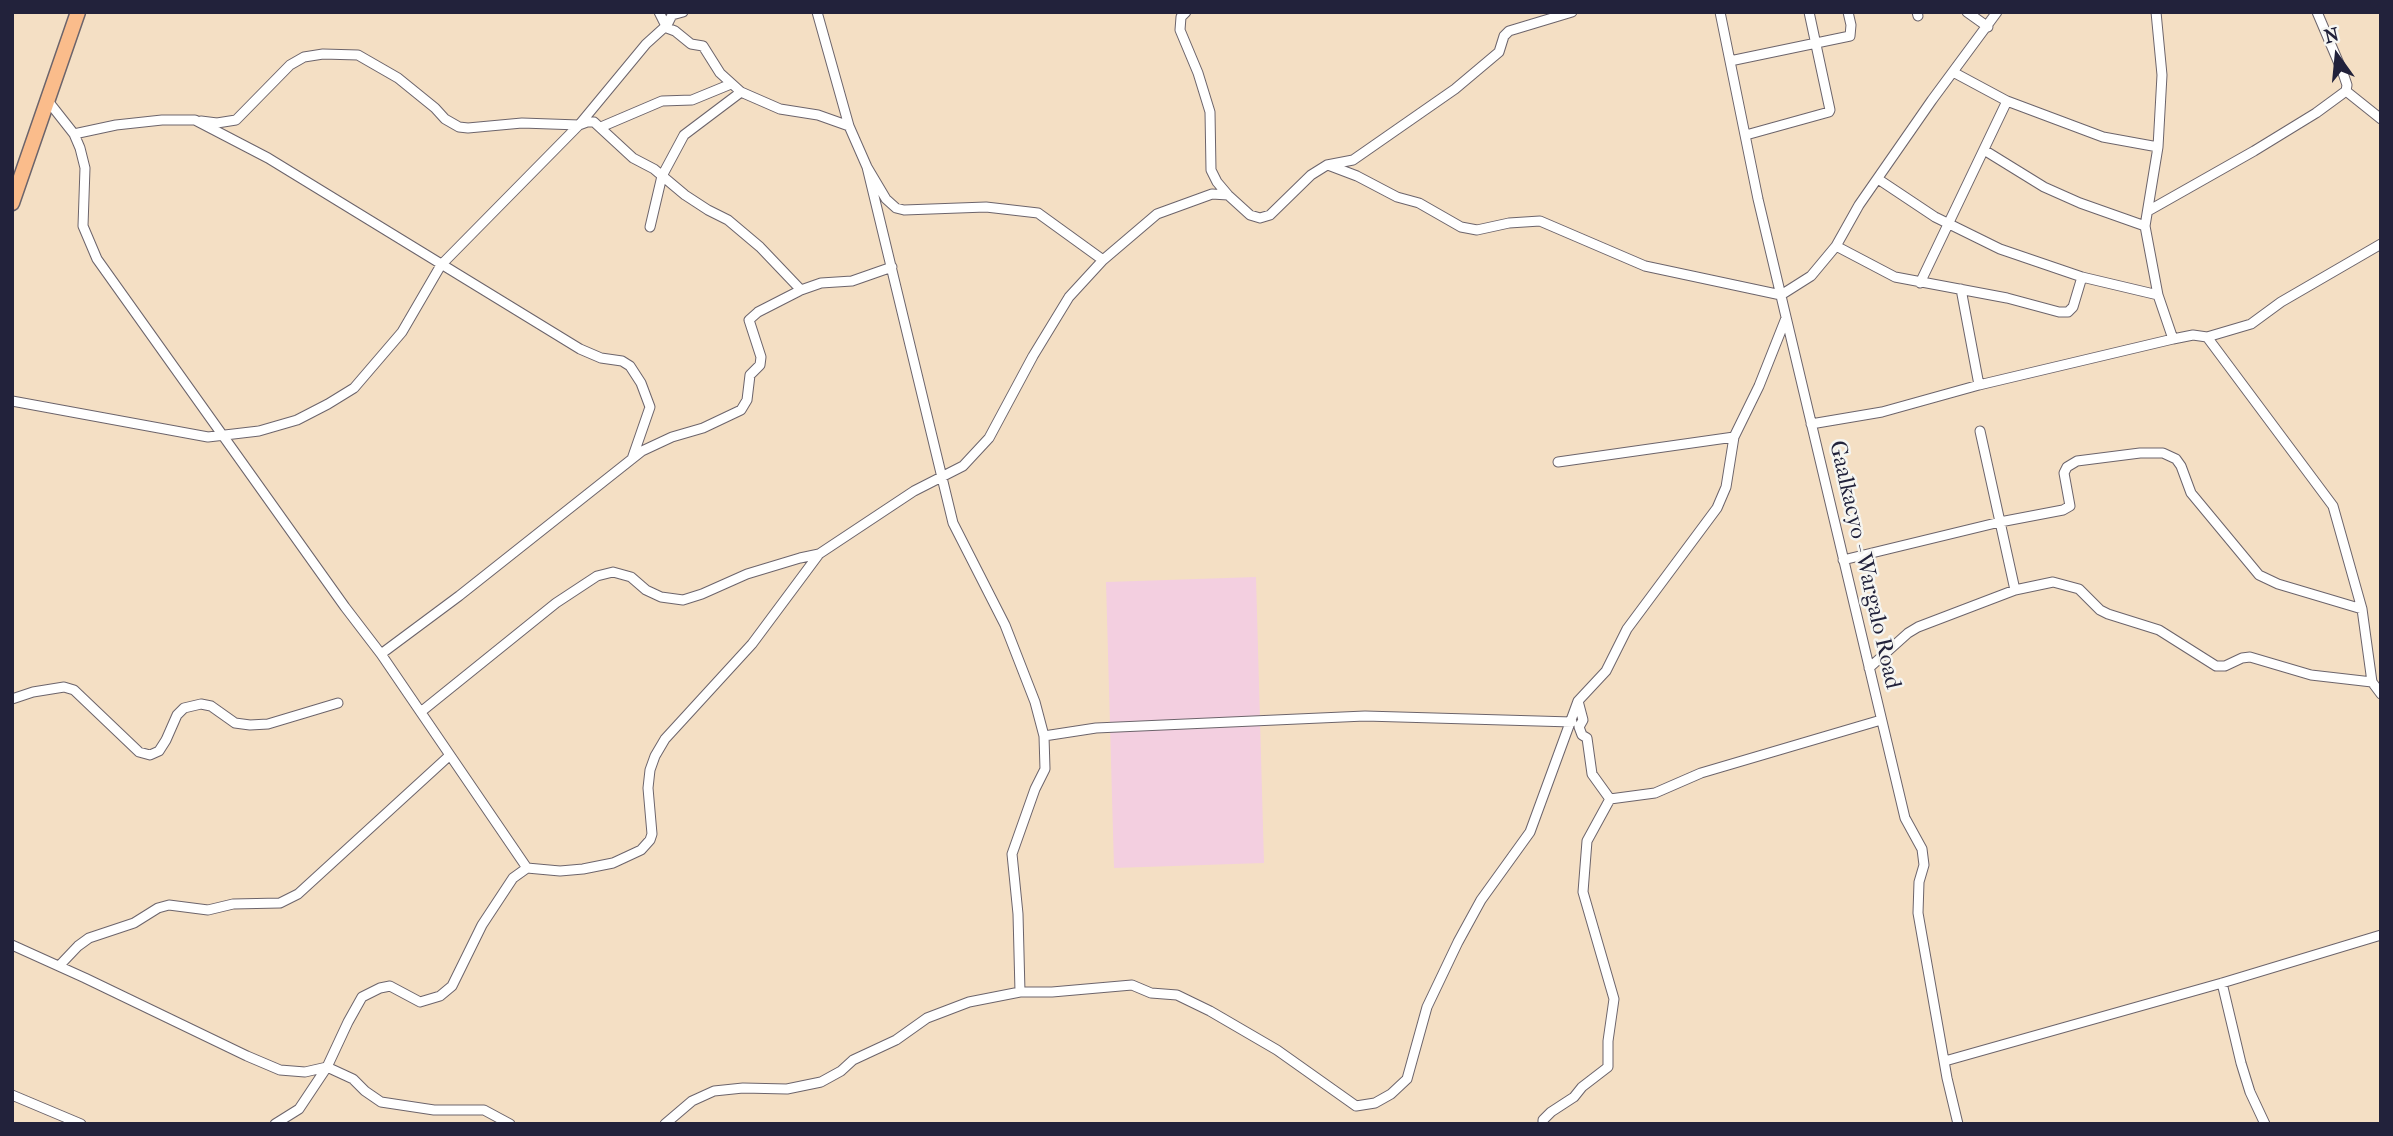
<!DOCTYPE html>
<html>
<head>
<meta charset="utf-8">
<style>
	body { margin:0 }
	#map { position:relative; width:2393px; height:1136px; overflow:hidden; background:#f4dfc4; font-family:"IM FELL French Canon",serif }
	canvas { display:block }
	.frame { position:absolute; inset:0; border:14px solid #22223b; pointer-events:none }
	.north { position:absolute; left:2302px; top:21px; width:70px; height:70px; -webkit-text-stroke:5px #f6f6f2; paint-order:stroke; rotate:345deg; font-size:19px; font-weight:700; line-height:28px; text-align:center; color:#22223b }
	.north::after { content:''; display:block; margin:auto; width:24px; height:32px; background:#22223b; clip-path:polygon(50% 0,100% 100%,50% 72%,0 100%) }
</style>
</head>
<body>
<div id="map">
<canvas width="2393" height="1136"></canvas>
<div class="frame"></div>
<div class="north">N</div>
</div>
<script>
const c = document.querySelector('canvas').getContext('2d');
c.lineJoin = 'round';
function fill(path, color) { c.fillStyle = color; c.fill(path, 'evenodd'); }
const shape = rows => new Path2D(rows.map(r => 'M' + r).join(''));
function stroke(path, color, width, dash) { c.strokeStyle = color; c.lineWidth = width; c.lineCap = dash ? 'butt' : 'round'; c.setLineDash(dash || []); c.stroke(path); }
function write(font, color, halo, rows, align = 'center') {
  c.font = font + ' "IM FELL French Canon",serif'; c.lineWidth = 5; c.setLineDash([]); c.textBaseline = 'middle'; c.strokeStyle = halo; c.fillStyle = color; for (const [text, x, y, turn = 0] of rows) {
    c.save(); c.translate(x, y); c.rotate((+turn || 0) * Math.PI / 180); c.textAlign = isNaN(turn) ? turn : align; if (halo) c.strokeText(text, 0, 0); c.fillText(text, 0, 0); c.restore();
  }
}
fill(shape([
	[1256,577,1264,863,1114,868,1106,582]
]), '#f3cfe0');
const minor = shape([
	[659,12,667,28,675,31,691,44,703,46,720,73,741,92,780,109,818,115,849,126,867,167,886,199,896,208,904,210,986,207,1038,213,1103,260],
	[817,12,849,126],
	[1186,12,1181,17,1180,30,1198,73,1210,112,1211,170,1217,182,1228,195],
	[1720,12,1758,199,1905,818,1922,849,1924,865,1919,882,1918,913,1947,1078,1958,1124],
	[1917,12,1918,16],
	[1967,12,1988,27],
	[1730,61,1850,36,1851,25,1848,12],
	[1953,72,2007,101,2103,137,2158,147],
	[2346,91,2381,119],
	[48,101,74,134,80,148,85,168,83,226,97,259,345,607,381,654,527,868],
	[201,121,217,123,236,120,290,65,304,57,323,54,358,55,398,78,435,108,445,119,459,127,468,128,522,123,579,125,587,122,594,122,633,158,654,169,685,195,708,210,728,220,760,247,801,290],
	[601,127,662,101,692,100,731,84],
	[74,134,116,125,162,120,195,120,268,158,580,349,601,358,622,361,630,366,641,383,650,407,632,459],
	[1746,135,1829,112,1830,110,1809,12],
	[1984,150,2044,187,2080,203,2145,226],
	[1328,165,1357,176,1397,197,1419,203,1461,227,1477,230,1509,223,1540,221,1645,266,1781,295,1811,276,1836,246,1859,205,1932,100,1997,12],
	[867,167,953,523,1005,625,1035,702,1044,736,1045,769,1035,789,1012,854,1018,914,1020,992],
	[1878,179,1935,217,2000,249,2082,277,2158,295],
	[2148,211,2254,151,2316,113,2346,91,2347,85,2343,73,2317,12],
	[650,227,662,176,684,135,741,92],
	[1836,246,1895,277,2007,298,2059,312,2068,312,2073,307,2082,277],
	[1920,283,2007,101],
	[1961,289,1979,385],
	[2207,337,2333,506,2362,609,2372,682,2381,694],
	[2173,339,2193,335,2207,337,2251,324,2281,302,2381,244],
	[12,401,208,437,259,431,297,420,328,404,354,388,402,332,441,265,579,125,646,44,667,25,672,15,683,12],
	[1811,424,1882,412,1979,385,2173,339,2158,295,2145,226,2158,147,2162,75,2156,12],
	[1980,431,2015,590],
	[1558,462,1734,437],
	[1843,560,2000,522,2063,510,2070,506,2064,473,2067,467,2077,461,2140,453,2163,453,2176,459,2181,466,2191,493,2259,575,2278,584,2362,609],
	[381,654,459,596,642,451,672,437,703,428,741,410,747,400,750,375,760,365,761,357,749,320,758,312,801,290,821,283,852,281,892,267],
	[1869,668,1908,633,1918,627,2015,590,2053,582,2079,589,2100,610,2108,614,2159,630,2216,666,2225,666,2242,658,2250,657,2311,675,2372,682],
	[12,699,33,692,64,687,74,690,139,752,150,755,159,751,166,740,177,715,184,708,201,704,211,706,235,723,250,725,268,724,338,703],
	[422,711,556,603,597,576,613,572,631,577,646,590,661,597,683,600,702,594,747,574,800,558,819,554],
	[1044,736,1096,728,1365,716,1572,722],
	[1610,799,1655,793,1701,773,1881,720],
	[12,945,85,978,247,1056,280,1070,305,1072,327,1067,353,1079,365,1091,381,1102,434,1110,484,1110,510,1124],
	[59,966,78,946,89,938,134,923,158,908,169,905,208,910,233,904,280,903,298,894,449,756],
	[2222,983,2241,1063,2250,1092,2265,1124],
	[1945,1061,2222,983,2381,935],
	[12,1095,81,1124],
	[275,1124,299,1109,327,1067,348,1022,362,997,380,988,390,986,420,1002,440,996,452,986,482,925,513,878,527,868,560,871,583,869,613,863,641,850,650,840,652,834,648,788,650,770,655,756,665,739,752,644,819,554,914,491,963,466,989,438,1033,356,1069,297,1103,260,1157,214,1212,194,1228,195,1250,215,1260,218,1270,215,1311,175,1327,165,1353,160,1455,89,1499,52,1504,36,1509,31,1572,12],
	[665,1124,692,1101,714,1091,743,1088,787,1089,821,1082,841,1071,853,1060,896,1040,927,1018,969,1002,1020,992,1052,992,1132,985,1151,993,1177,995,1210,1011,1277,1050,1356,1106,1375,1103,1391,1094,1407,1079,1427,1007,1458,942,1481,900,1530,832,1578,701,1606,671,1627,629,1717,508,1726,487,1734,437,1759,386,1786,318],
	[1543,1124,1543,1120,1551,1112,1574,1097,1582,1087,1608,1067,1608,1041,1614,999,1583,892,1587,841,1610,799,1592,774,1587,738,1582,735,1579,727,1583,720,1578,701]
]);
const primary = shape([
	[12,203,78,12]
]);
stroke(minor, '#6c646b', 11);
stroke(primary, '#6c646b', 17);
stroke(minor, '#fff', 9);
stroke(primary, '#fabc8b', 14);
write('23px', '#22223b', '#f6f6f2', [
	["Gaalkacyo - Wargalo Road",1864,565,77]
]);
</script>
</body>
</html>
